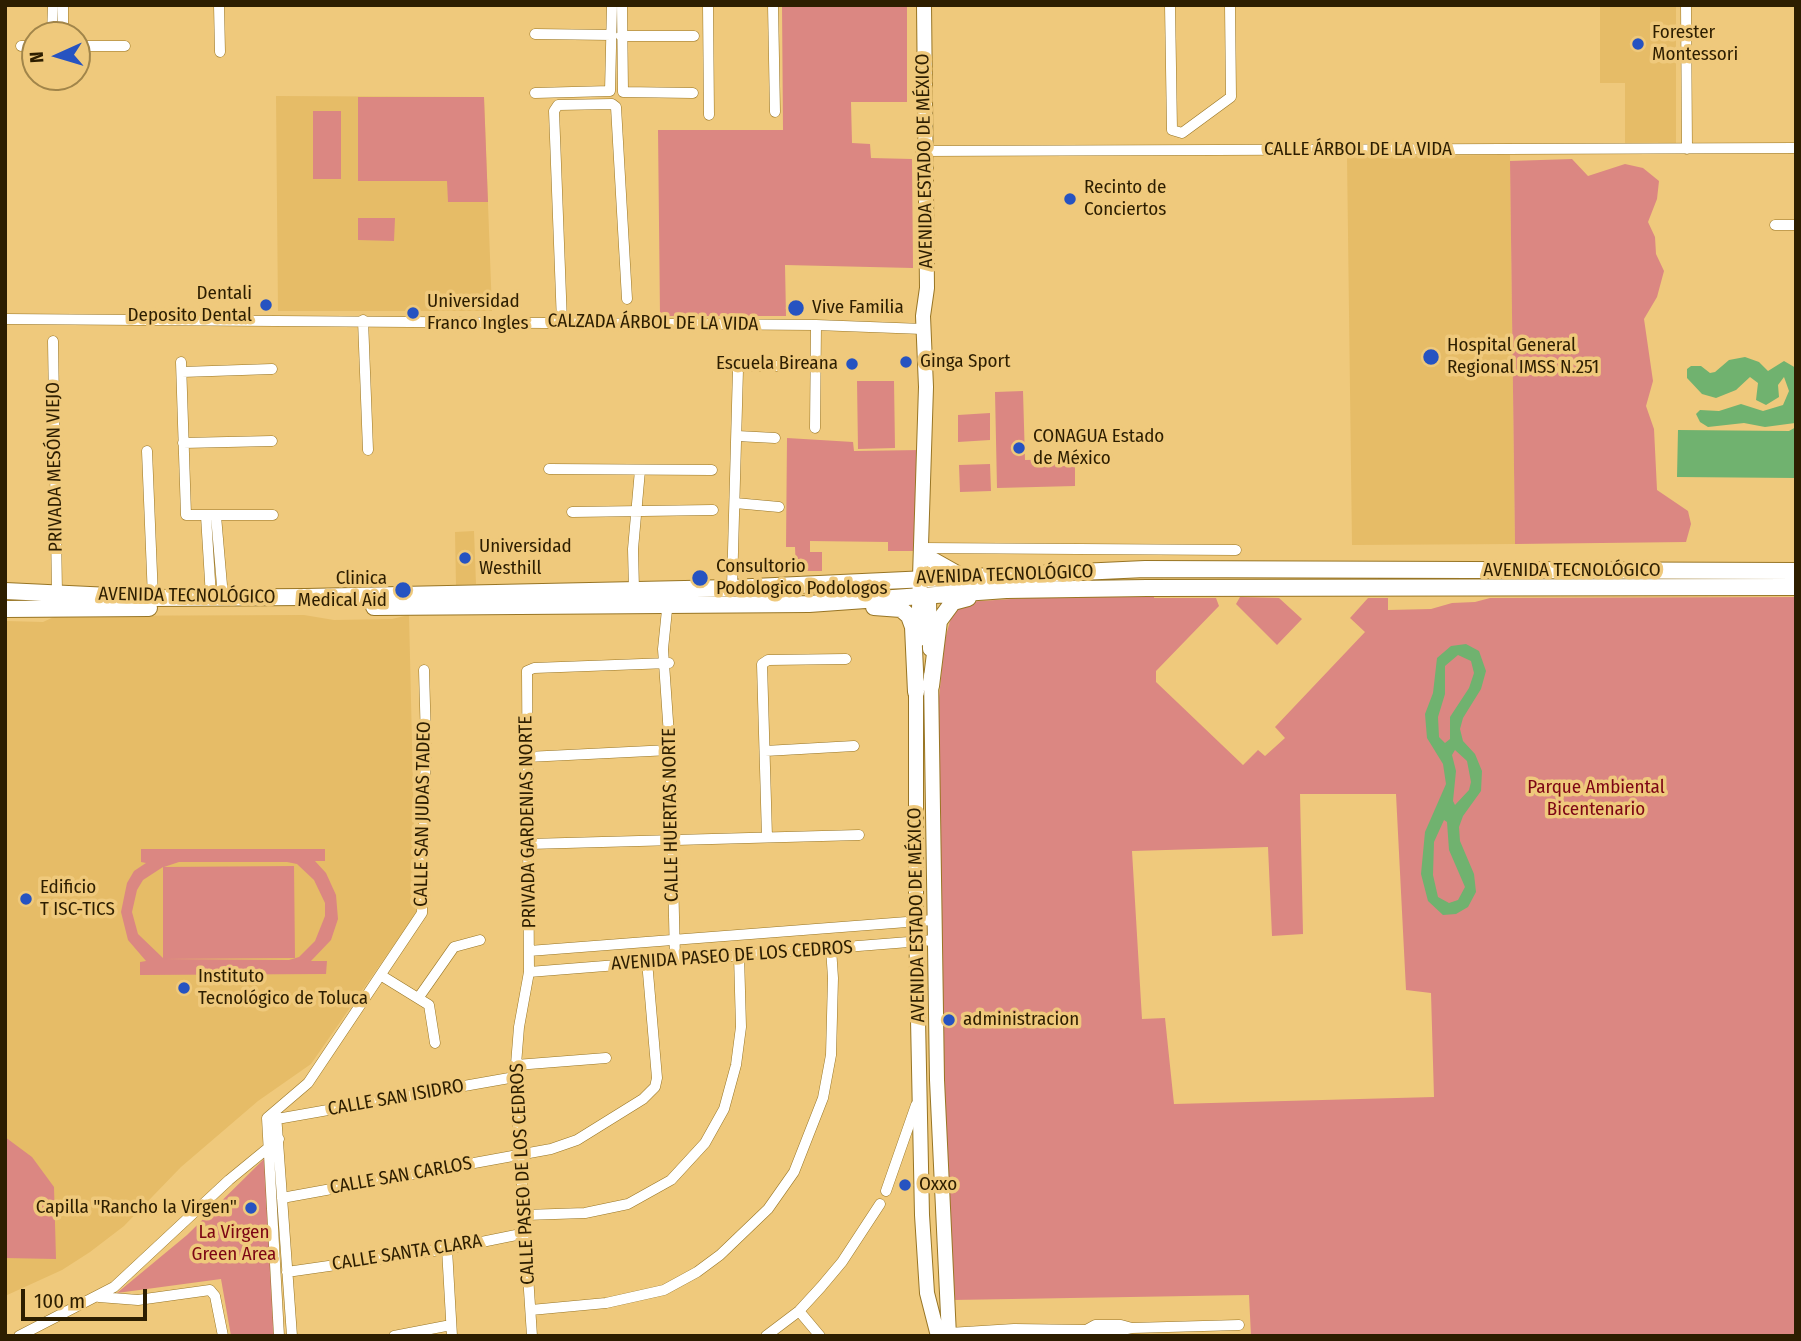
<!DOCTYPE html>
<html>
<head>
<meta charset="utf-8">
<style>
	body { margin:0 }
	#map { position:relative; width:1801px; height:1341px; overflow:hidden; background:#efc97c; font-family:"Fira Sans Condensed",sans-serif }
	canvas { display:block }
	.frame { position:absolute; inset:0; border:7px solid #2d1e00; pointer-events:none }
	.north { position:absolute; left:21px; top:21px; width:70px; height:70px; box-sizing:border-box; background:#efc97c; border:2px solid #a1854a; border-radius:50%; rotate:266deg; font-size:19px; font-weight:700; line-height:28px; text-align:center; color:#2d1e00 }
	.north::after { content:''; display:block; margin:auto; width:24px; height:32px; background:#2653c1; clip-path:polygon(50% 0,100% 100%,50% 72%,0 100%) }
	.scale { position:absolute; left:21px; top:1289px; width:126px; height:32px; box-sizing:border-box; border:4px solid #2d1e00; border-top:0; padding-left:9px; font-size:21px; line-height:24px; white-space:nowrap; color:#2d1e00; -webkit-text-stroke:5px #efc97c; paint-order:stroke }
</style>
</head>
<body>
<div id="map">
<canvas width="1801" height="1341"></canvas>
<div class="frame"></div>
<div class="north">N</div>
<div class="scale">100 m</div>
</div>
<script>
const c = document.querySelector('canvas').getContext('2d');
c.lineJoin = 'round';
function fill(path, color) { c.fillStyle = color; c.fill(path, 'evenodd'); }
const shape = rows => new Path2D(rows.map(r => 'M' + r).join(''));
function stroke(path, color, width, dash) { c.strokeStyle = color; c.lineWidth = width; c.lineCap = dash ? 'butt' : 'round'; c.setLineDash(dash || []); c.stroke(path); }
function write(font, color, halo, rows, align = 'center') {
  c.font = font + ' "Fira Sans Condensed",sans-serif'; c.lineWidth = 7; c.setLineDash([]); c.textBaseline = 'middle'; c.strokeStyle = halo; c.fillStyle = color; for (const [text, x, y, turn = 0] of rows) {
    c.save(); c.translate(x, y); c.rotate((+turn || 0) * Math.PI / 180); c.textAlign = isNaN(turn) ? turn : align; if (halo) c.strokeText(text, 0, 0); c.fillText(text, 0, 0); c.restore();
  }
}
fill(shape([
	[1600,5,1676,5,1676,143,1625,144,1625,83,1600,83],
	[276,96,484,97,492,311,278,311],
	[1510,155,1515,544,1352,545,1347,156],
	[474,531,476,584,456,585,455,532],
	[304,615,334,620,392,619,409,615,416,913,311,1064,258,1101,181,1167,124,1226,90,1252,62,1270,5,1296,6,621,43,622,56,616]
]), '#e6bc67');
fill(shape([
	[782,5,907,5,907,102,851,102,852,143,870,144,871,158,912,159,913,268,785,265,786,316,660,316,658,130,783,130],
	[358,97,484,97,488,202,448,202,447,181,358,181],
	[313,111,341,111,341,179,313,179],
	[1572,159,1588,176,1625,164,1643,168,1659,181,1657,199,1648,222,1655,237,1656,254,1664,271,1657,297,1644,319,1653,381,1646,406,1654,429,1657,490,1688,511,1691,524,1686,542,1515,544,1510,161],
	[358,218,395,218,394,241,358,240],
	[857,381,894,381,895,448,858,449],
	[1023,391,1025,460,1075,459,1075,486,997,488,995,392],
	[990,413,990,440,958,442,958,415],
	[787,438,853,442,854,451,921,450,915,551,888,551,888,542,810,541,810,552,822,552,822,571,796,571,795,547,786,547],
	[990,464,991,491,960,492,959,465],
	[1154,595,1154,598,1216,598,1219,606,1156,671,1156,682,1243,765,1258,750,1265,756,1285,738,1275,727,1365,632,1350,618,1368,598,1388,598,1388,610,1431,609,1452,603,1475,602,1490,598,1796,597,1796,1336,1251,1336,1249,1295,952,1300,938,908,937,717,945,639,952,614,965,602,1057,596],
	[1300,794,1396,794,1406,990,1431,993,1434,1097,1174,1104,1165,1018,1142,1019,1132,851,1268,847,1272,936,1303,934],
	[1240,597,1279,598,1302,619,1277,645,1236,604],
	[141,849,325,849,325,861,315,861,326,873,336,895,338,919,331,940,311,961,327,961,326,974,140,975,140,962,146,961,128,940,121,912,127,883,134,871,146,863,141,862],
	[179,862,287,862,297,864,314,880,325,903,325,916,315,941,299,957,289,960,164,959,295,958,294,866,164,867],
	[163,867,163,958,138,934,132,912,137,890,143,880],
	[5,1137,32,1157,54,1187,56,1259,5,1258],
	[266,1157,279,1336,231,1336,221,1279,117,1293,187,1235]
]), '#db8782');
fill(shape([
	[1745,357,1759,362,1768,371,1784,361,1796,368,1795,423,1765,427,1744,423,1708,427,1700,422,1696,414,1700,410,1719,411,1741,404,1763,411,1783,405,1789,391,1784,377,1778,385,1779,397,1766,405,1756,400,1758,383,1750,377,1736,390,1716,398,1702,394,1687,378,1687,369,1691,366,1701,366,1710,373,1715,372,1729,360],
	[1796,427,1796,478,1677,477,1678,430,1789,431],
	[1466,644,1479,651,1486,671,1481,689,1463,718,1460,729,1463,741,1475,754,1482,771,1481,791,1463,816,1459,827,1460,841,1474,874,1476,892,1468,907,1456,914,1443,915,1428,901,1421,874,1425,832,1446,784,1443,764,1427,738,1425,714,1433,693,1437,658,1451,646],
	[1458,655,1471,661,1474,673,1469,688,1450,717,1450,739,1445,743,1439,737,1438,717,1445,694,1445,666],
	[1455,750,1467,761,1471,782,1469,790,1455,805,1453,801,1456,771,1452,755],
	[1444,820,1447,822,1449,850,1465,887,1458,900,1449,903,1438,897,1433,875,1434,842]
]), '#70b26f');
const minor = shape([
	[219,5,220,52],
	[622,5,623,92,693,93],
	[708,5,709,115],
	[773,5,775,112],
	[1170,5,1172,130,1182,133,1231,97,1230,5],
	[1686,5,1687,149],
	[535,34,612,35],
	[52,35,53,5],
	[63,35,63,5],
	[621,36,694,36],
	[21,46,35,46],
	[77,46,125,46],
	[535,93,610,91,612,5],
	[921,151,1796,148],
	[1775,225,1796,225],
	[5,319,816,325,923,329],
	[363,320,368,450],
	[562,323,554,111,558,105,612,104,616,107,627,299],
	[53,341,57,593],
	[181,362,186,515,273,515],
	[182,372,272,369],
	[815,428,816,325],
	[737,436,775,438],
	[183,443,272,441],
	[147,451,153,598],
	[549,469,712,470],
	[735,503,779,507],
	[572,512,713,510],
	[206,516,211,597],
	[216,516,223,597],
	[921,548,1236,550],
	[732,588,738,369,744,366,778,366],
	[634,590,633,549,640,470],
	[668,600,663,649,670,750,675,958],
	[765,751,854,746],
	[527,757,670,750],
	[767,837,762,664,768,660,846,659],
	[529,844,859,835],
	[529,951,933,920],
	[529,972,934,940],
	[382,976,429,1005,435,1043],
	[419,997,454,947,480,940],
	[516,1065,606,1058],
	[276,1114,292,1336],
	[277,1119,515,1077],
	[886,1191,916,1105],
	[282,1198,551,1149,577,1140,643,1099,655,1087,657,1078,647,961],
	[525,1215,585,1213,628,1204,671,1180,705,1143,724,1109,736,1065,741,1027,739,955],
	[447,1249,452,1336],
	[287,1272,447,1249,526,1233],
	[99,1297,138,1300,210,1290,215,1296,223,1336],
	[531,1310,606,1303,664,1290,697,1272,720,1255,768,1209,794,1172,823,1098,831,1055,833,978,831,948],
	[799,1311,820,1336],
	[1086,1330,1095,1325,1121,1325,1132,1328,1239,1325],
	[949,1333,1014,1329,1086,1330,1106,1333,1132,1328],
	[19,1336,114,1287,229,1180,279,1139],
	[279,1336,267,1118,308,1083,422,913,426,741,424,670],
	[394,1336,451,1325],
	[532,1336,515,1077,519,1027,529,972,527,671,534,668,669,663],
	[766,1336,799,1311,821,1287,842,1262,880,1204]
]);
const secondary = shape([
	[929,599,930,649],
	[918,640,926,387,923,316,927,288,924,5],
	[931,676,937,1080,949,1336],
	[916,681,916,921,922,1215,927,1293,938,1336]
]);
const primary = shape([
	[927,557,959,575],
	[5,591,153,598,306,597,732,588,1145,569,1796,571],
	[374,607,809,604,1006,590,1147,588,1796,587],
	[874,607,901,609,909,616,913,627,916,692],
	[5,609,149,608],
	[931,686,939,621,953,602,968,598]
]);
stroke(minor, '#987524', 11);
stroke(secondary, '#987524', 16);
stroke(primary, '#987524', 18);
stroke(minor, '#fff', 10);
stroke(secondary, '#fff', 14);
stroke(primary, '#fff', 16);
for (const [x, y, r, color] of [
	[1638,44,7,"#2653c1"],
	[1070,199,7,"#2653c1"],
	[266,305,7,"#2653c1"],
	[796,308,9,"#2653c1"],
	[413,313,7,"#2653c1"],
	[1431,357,9,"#2653c1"],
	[906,362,7,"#2653c1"],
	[852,364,7,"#2653c1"],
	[1019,448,7,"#2653c1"],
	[465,558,7,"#2653c1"],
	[700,578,9,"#2653c1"],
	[403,590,9,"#2653c1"],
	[26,899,7,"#2653c1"],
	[184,988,7,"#2653c1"],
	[949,1020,7,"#2653c1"],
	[905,1185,7,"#2653c1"],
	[251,1208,7,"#2653c1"]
]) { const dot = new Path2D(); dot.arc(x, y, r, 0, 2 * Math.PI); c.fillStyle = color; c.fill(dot); stroke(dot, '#efc97c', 2.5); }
write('19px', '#2d1e00', '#efc97c', [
	["Forester",1652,33],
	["Montessori",1652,55],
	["Recinto de",1084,188],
	["Conciertos",1084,210],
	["Dentali",252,294,"right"],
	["Deposito Dental",252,316,"right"],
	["Universidad",427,302],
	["Franco Ingles",427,324],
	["Vive Familia",812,308],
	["Hospital General",1447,346],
	["Regional IMSS N.251",1447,368],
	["Ginga Sport",920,362],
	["Escuela Bireana",838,364,"right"],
	["CONAGUA Estado",1033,437],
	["de México",1033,459],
	["Universidad",479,547],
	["Westhill",479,569],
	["Consultorio",716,567],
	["Podologico Podologos",716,589],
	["Clinica",387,579,"right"],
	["Medical Aid",387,601,"right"],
	["Edificio",40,888],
	["T ISC-TICS",40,910],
	["Instituto",198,977],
	["Tecnológico de Toluca",198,999],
	["administracion",963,1020],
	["Oxxo",919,1185],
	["Capilla \"Rancho la Virgen\"",237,1208,"right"]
], 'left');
write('19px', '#2d1e00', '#efc97c', [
	["CALLE ÁRBOL DE LA VIDA",1358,150],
	["AVENIDA ESTADO DE MÉXICO",925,161,-91],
	["CALZADA ÁRBOL DE LA VIDA",653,323,1],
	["PRIVADA MESÓN VIEJO",55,467,-91],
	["AVENIDA TECNOLÓGICO",1572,571],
	["AVENIDA TECNOLÓGICO",1005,575,-2],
	["AVENIDA TECNOLÓGICO",187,596,1],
	["CALLE SAN JUDAS TADEO",423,814,-89],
	["CALLE HUERTAS NORTE",671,815,-91],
	["PRIVADA GARDENIAS NORTE",528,822,-91],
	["AVENIDA ESTADO DE MÉXICO",917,915,-91],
	["AVENIDA PASEO DE LOS CEDROS",732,956,-4],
	["CALLE SAN ISIDRO",396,1098,-10],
	["CALLE PASEO DE LOS CEDROS",523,1174,-93],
	["CALLE SAN CARLOS",401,1176,-10],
	["CALLE SANTA CLARA",407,1253,-9]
]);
write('19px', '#7c0514', '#efc97c', [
	["Parque Ambiental",1596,788],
	["Bicentenario",1596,810],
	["La Virgen",234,1233],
	["Green Area",234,1255]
]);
</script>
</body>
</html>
